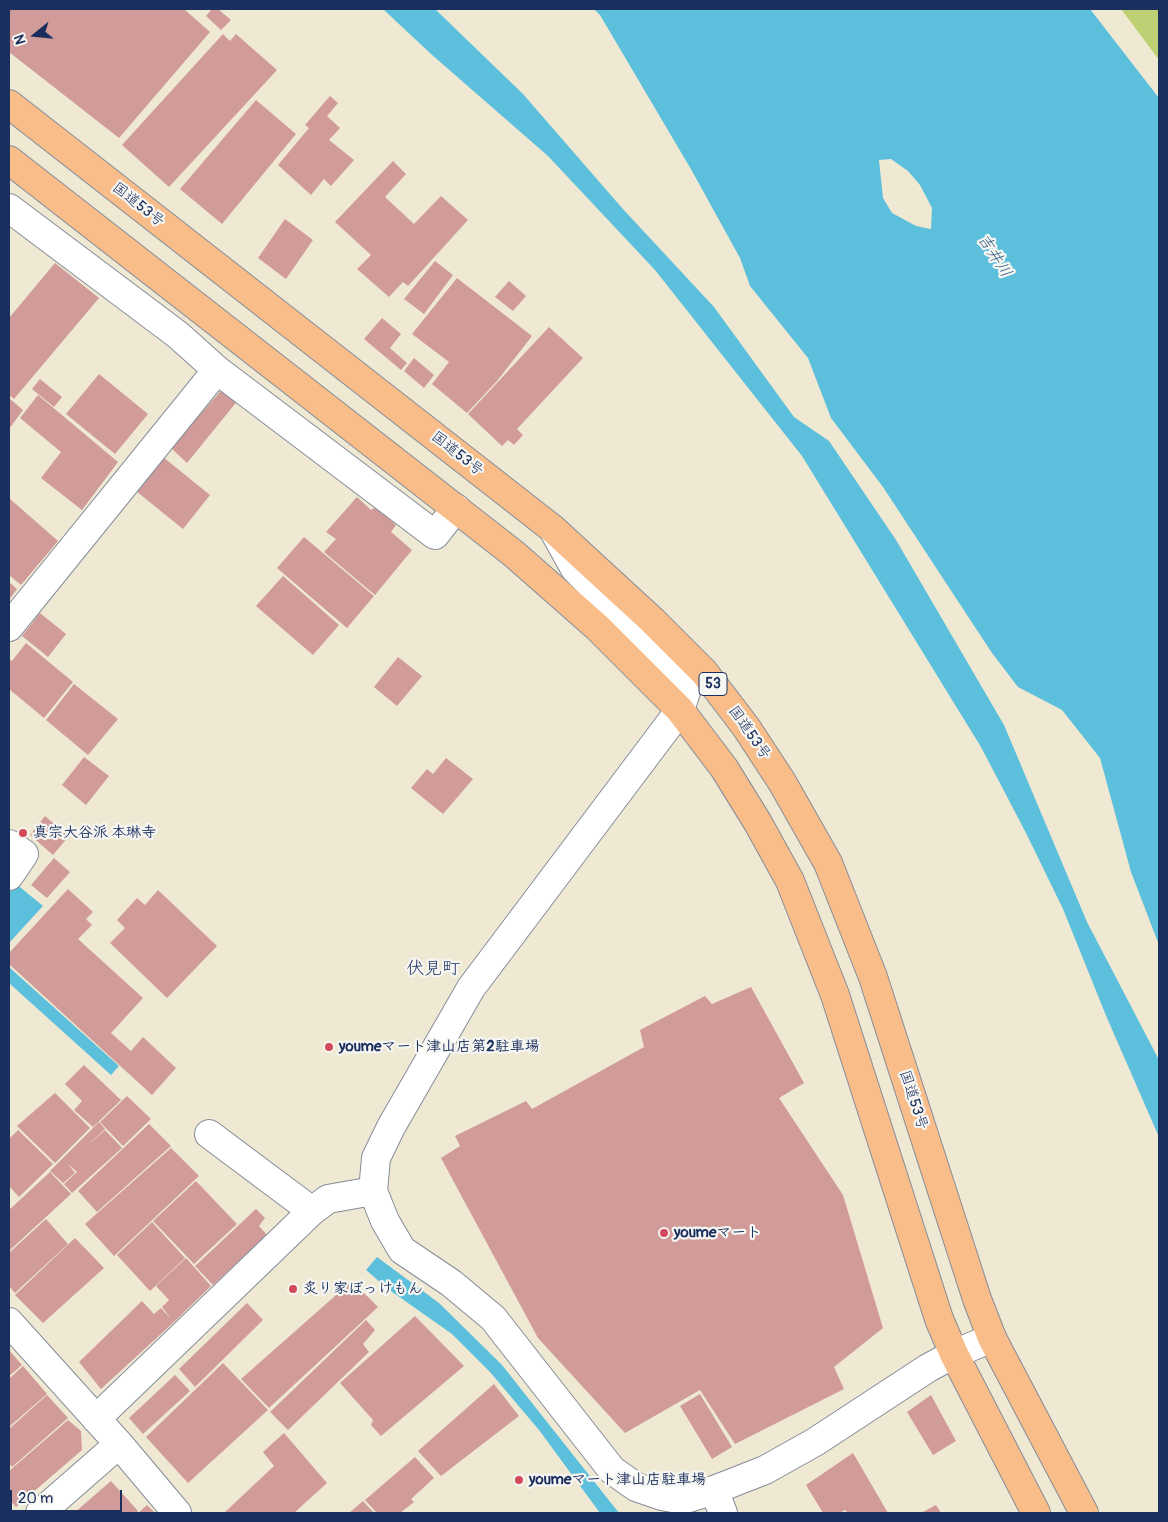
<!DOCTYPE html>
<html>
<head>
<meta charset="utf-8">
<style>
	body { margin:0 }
	#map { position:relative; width:1168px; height:1522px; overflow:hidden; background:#efe9d4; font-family:Pangolin,sans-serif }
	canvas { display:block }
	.frame { position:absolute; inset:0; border:10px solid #1b2f5e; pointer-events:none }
	.north { position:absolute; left:10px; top:10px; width:50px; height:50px; -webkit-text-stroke:4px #f6f6f2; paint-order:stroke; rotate:253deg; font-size:14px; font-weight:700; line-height:20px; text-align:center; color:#1b2f5e }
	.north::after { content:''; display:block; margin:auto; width:18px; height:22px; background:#1b2f5e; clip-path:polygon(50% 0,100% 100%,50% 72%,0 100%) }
	.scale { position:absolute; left:10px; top:1490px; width:112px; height:22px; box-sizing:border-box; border:2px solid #1b2f5e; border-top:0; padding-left:6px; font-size:15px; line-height:18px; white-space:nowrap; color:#1b2f5e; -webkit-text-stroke:4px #f6f6f2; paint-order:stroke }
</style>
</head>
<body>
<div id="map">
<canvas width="1168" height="1522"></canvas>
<div class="frame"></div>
<div class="north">N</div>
<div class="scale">20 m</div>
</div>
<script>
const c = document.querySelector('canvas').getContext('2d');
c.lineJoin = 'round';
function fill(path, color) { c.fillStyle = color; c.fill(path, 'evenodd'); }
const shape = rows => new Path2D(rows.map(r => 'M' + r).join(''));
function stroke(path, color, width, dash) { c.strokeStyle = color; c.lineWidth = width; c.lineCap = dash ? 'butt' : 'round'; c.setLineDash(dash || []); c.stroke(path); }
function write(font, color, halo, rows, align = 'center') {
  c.font = font + ' Pangolin,"Klee One",sans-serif'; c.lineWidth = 4.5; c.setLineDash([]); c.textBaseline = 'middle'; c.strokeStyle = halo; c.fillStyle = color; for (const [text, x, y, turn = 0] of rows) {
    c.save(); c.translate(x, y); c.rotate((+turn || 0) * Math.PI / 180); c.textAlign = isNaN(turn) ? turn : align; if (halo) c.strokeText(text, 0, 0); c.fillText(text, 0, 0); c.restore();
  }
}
fill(shape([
	[1121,9,1159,9,1159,60]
]), '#bed074');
fill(shape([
	[383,9,435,9,523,94,622,208,714,307,794,417,829,441,896,540,1004,725,1087,922,1159,1060,1159,1137,1107,1018,1063,909,1026,833,981,747,802,456,655,270,548,156,431,54],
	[594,9,1090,9,1159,98,1159,945,1131,872,1100,758,1062,710,1018,687,992,653,883,487,831,418,808,358,750,286,740,258,692,171,600,15],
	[891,159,908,171,920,185,932,208,931,229,916,226,892,213,883,198,879,160],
	[9,878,43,906,9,943,10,914],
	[9,967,119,1066,111,1075,9,983],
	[377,1257,439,1303,502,1365,619,1513,600,1513,539,1430,490,1372,452,1334,388,1289,366,1270]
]), '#5cbfdb');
fill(shape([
	[9,9,184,9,210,32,119,138,9,52],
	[212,9,218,9,231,20,221,30,206,16],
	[223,34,230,41,236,34,277,70,169,187,122,145],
	[330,96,338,103,327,116,340,128,329,140,354,160,331,186,324,179,311,195,278,165,309,128,305,125],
	[256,100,296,134,222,224,180,189],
	[393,161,406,174,385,197,414,224,441,196,468,220,408,286,403,282,389,297,357,269,371,255,335,222],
	[285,219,313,240,286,279,258,258],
	[435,261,453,275,424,314,404,299],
	[55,263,99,298,14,399,9,395,9,318],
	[457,278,532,336,497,381,467,413,432,384,449,362,412,334],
	[509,281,526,296,513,311,495,297],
	[382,318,401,334,390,348,407,363,401,370,364,339],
	[549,327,583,358,517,429,523,435,514,445,508,440,502,446,468,414],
	[414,358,434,375,424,388,404,371],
	[99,374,148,414,115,454,66,414],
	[40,379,62,397,54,407,32,389],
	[225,386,239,399,187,463,171,448],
	[38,395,118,462,82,510,41,478,61,452,20,418],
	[9,398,23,410,9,429],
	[163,457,210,495,183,529,136,491],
	[357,497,371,510,376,507,396,525,391,532,412,550,375,595,324,552,336,539,326,532],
	[9,498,58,541,21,585,9,575],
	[304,537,374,596,347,628,277,568],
	[283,576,339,625,313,655,256,606],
	[9,582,17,589,9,600],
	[40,613,66,634,48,657,22,636],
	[26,643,73,682,44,718,9,689,9,659,12,661],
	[398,657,422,676,397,706,374,687],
	[74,684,118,719,88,755,46,720],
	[84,757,109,776,86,805,62,785],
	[446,758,473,779,443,814,411,788,427,769,433,774],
	[45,816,69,836,53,855,30,835],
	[54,858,70,872,47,898,31,885],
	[68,889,93,912,86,919,92,925,78,939,143,998,111,1033,131,1051,143,1037,176,1068,152,1095,9,964,9,953],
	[158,890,217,946,167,998,110,943,125,928,117,920,137,898,145,905],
	[751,987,804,1083,779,1098,843,1195,883,1328,834,1367,844,1389,735,1444,700,1390,625,1433,538,1338,441,1158,460,1146,455,1136,526,1101,532,1109,644,1047,640,1030,705,996,712,1004],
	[84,1065,121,1100,93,1127,74,1110,82,1101,65,1084],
	[55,1093,90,1128,55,1163,17,1126],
	[127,1096,151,1119,123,1146,100,1122],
	[99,1122,105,1129,83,1149,105,1130,122,1148,72,1193,64,1184,77,1172,68,1164,75,1173,63,1183,50,1171],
	[149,1124,171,1146,97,1212,78,1191],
	[18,1130,53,1164,19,1197,9,1186,9,1139],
	[171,1148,199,1176,114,1256,85,1224],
	[50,1172,71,1194,9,1251,9,1210],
	[196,1181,237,1224,194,1264,153,1221],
	[256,1209,265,1218,259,1226,267,1235,213,1285,195,1266],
	[46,1219,68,1244,15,1293,9,1286,9,1253],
	[152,1222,185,1258,150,1291,117,1255],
	[75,1238,104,1268,43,1323,15,1295],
	[186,1258,211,1286,174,1322,101,1389,79,1362,142,1301,154,1314,161,1308,172,1320,162,1307,169,1300,156,1286],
	[352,1281,378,1307,269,1408,241,1379],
	[247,1303,263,1320,195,1387,179,1369],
	[415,1316,464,1366,381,1436,371,1425,373,1420,340,1383],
	[366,1320,375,1330,363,1344,369,1352,288,1430,270,1412],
	[9,1350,22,1365,9,1376],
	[223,1363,268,1410,188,1483,146,1437],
	[23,1366,47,1394,9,1427,9,1379],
	[175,1375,190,1391,143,1434,129,1418],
	[494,1384,519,1416,441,1476,418,1451],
	[700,1394,732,1447,712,1459,680,1406],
	[47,1395,68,1418,12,1467,9,1463,9,1429],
	[931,1395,956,1441,933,1455,907,1412],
	[68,1420,81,1431,82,1450,16,1507,9,1499,9,1471],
	[284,1433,327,1483,294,1513,224,1513,274,1466,263,1452],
	[853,1453,888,1513,848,1513,845,1510,839,1513,823,1513,806,1485],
	[415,1457,434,1478,411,1499,414,1502,400,1513,377,1513,365,1500],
	[111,1481,138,1511,136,1513,74,1513],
	[363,1501,374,1513,349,1513],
	[147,1505,155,1513,138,1513],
	[936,1505,941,1513,921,1513]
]), '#d09b99');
const minor = shape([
	[9,208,178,335,217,370,435,535,456,508],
	[555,533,575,569,673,668,686,692,680,710],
	[9,627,217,370],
	[9,844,24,854,9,876],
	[209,1134,312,1211],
	[9,1322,119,1444,177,1513],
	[96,1419,312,1211,328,1199,373,1191],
	[714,1490,723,1513],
	[40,1513,119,1444]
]);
const tertiary = shape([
	[680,710,471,988,391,1127,376,1158,373,1191,385,1221,402,1250,451,1283,493,1318,612,1470,636,1487,662,1496,683,1500,714,1490,765,1470,815,1442,928,1368,954,1354,992,1338]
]);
const trunk = shape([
	[9,104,553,529,653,621,704,672,746,727,782,782,828,863,873,977,977,1299,992,1338,1084,1513],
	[9,160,514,554,597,627,680,710,724,768,758,823,790,881,835,995,939,1319,954,1354,1036,1513]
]);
stroke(minor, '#858c99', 30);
stroke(tertiary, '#858c99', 30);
stroke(trunk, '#858c99', 30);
stroke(minor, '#fff', 28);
stroke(tertiary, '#fff', 28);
stroke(trunk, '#f8bd89', 28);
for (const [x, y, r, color] of [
	[23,833,5,"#d1495b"],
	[329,1047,5,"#d1495b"],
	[664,1233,5,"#d1495b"],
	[293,1289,5,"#d1495b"],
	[519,1480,5,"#d1495b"]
]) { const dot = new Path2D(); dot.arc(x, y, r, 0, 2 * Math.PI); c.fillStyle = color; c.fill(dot); stroke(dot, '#f6f6f2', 2); }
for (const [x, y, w] of [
	[713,684,28]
]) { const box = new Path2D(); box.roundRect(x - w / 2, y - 11.5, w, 23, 4); c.fillStyle = '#f6f6f2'; c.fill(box); stroke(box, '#1b2f5e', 1); }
write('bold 14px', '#1b2f5e', null, [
	["53",713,684]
]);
write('15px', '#1b2f5e', '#f6f6f2', [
	["国道53号",138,205,38],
	["国道53号",457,454,38],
	["国道53号",749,733,55],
	["国道53号",913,1100,72]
]);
write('bold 15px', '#1b2f5e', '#f6f6f2', [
	["真宗大谷派 本琳寺",33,833],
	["youmeマート津山店第2駐車場",339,1047],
	["youmeマート",674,1233],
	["炙り家ぼっけもん",303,1289],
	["youmeマート津山店駐車場",529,1480]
], 'left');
write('italic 16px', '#2e5a84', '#f6f6f2', [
	["吉井川",994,256,57]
]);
write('18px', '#1b2f5e', '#f6f6f2', [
	["伏見町",433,969]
]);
</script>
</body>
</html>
